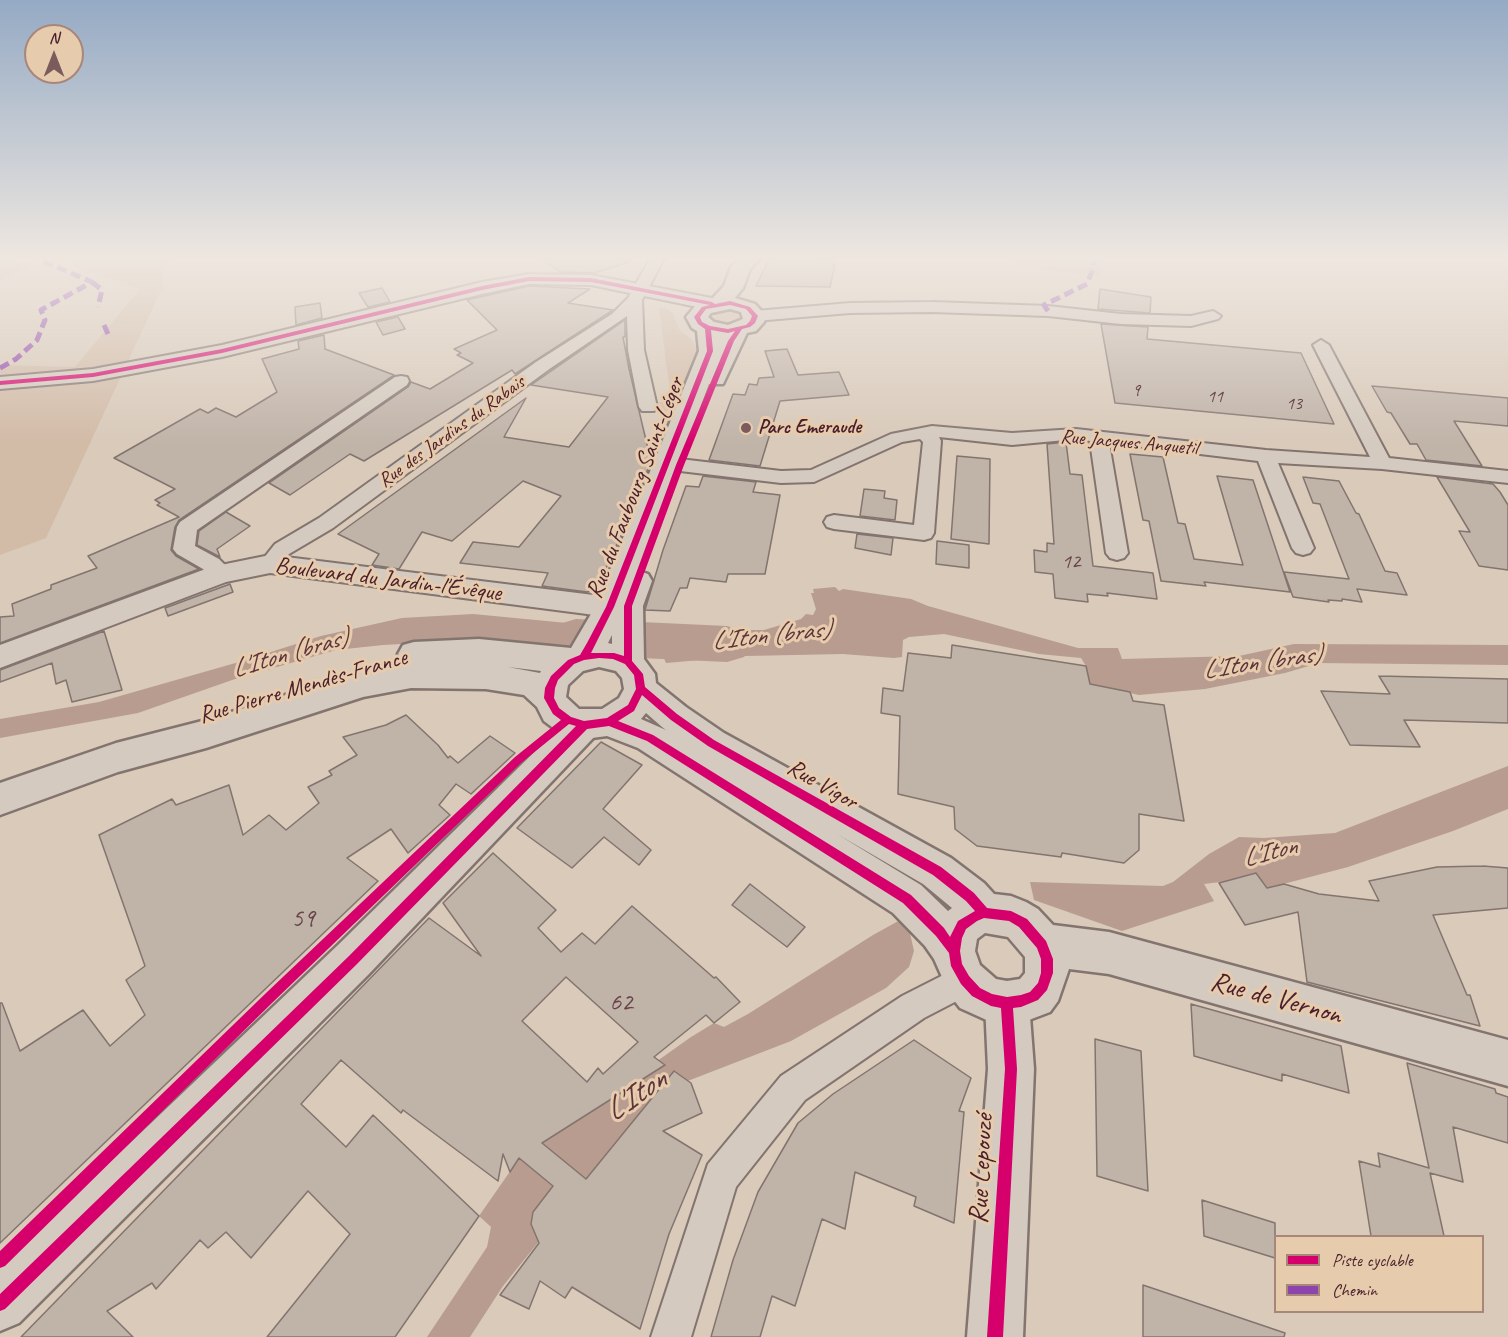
<!DOCTYPE html>
<html>
<head>
<meta charset="utf-8">
<style>
	body { margin:0 }
	#map { position:relative; width:1508px; height:1337px; overflow:hidden; background:#d9caba; font-family:Caveat,sans-serif }
	canvas { display:block }
	.legend { position:absolute; left:1274px; top:1235px; width:210px; height:78px; box-sizing:border-box; background:#e6cbad; border:2px solid #a88679; margin:0; padding:8px 10px; list-style:none; font-size:18px; color:#4a1f2b }
	.legend li { display:flex; align-items:center; gap:12px; height:30px }
	.legend b { width:30px; border:2px solid #a88679 }
	.north { position:absolute; left:24px; top:24px; width:60px; height:60px; box-sizing:border-box; background:#e6cbad; border:2px solid #a88679; border-radius:50%; rotate:0deg; font-size:16px; font-weight:700; line-height:24px; text-align:center; color:#4a1f2b }
	.north::after { content:''; display:block; margin:auto; width:21px; height:27px; background:#7c5b5d; clip-path:polygon(50% 0,100% 100%,50% 72%,0 100%) }
</style>
</head>
<body>
<div id="map">
<canvas width="1508" height="1337"></canvas>
<ul class="legend">
<li><b style="height:8px;background:#d6006c"></b>Piste cyclable</li>
<li><b style="height:8px;background:#8e44ad"></b>Chemin</li>
</ul>
<div class="north">N</div>
</div>
<script>
const c = document.querySelector('canvas').getContext('2d');
c.lineJoin = 'round';
function fill(path, color) { c.fillStyle = color; c.fill(path, 'evenodd'); }
const shape = rows => new Path2D(rows.map(r => 'M' + r).join(''));
function stroke(path, color, width, dash) { c.strokeStyle = color; c.lineWidth = width; c.lineCap = dash ? 'butt' : 'round'; c.setLineDash(dash || []); c.stroke(path); }
function write(font, color, halo, rows, align = 'center') {
  c.font = font + ' Caveat,sans-serif'; c.lineWidth = 6; c.setLineDash([]); c.textBaseline = 'middle'; c.strokeStyle = halo; c.fillStyle = color; for (const [text, x, y, turn = 0] of rows) {
    c.save(); c.translate(x, y); c.rotate((+turn || 0) * Math.PI / 180); c.textAlign = isNaN(turn) ? turn : align; if (halo) c.strokeText(text, 0, 0); c.fillText(text, 0, 0); c.restore();
  }
}
fill(shape([
	[0,257,5,257,29,267,0,280],
	[50,257,172,257,163,266,163,286,46,538,0,555,0,365,75,367,140,289],
	[1006,257,1102,257,1101,276,1012,266],
	[659,307,669,310,673,314,679,329,691,339,698,350,695,359,672,411,657,412,655,403,671,400],
	[724,309,739,312,741,314,742,320,730,325,719,325,709,319,710,314]
]), '#d2bba7');
fill(shape([
	[835,587,839,591,843,589,911,599,928,606,1078,648,1118,648,1122,659,1239,656,1294,644,1508,645,1508,665,1319,663,1285,673,1205,689,1139,695,1090,684,1086,666,1081,658,1039,654,944,634,909,637,903,640,902,657,894,658,843,654,746,656,666,663,661,651,654,629,668,626,710,634,732,630,764,630,801,619,806,614,813,615,816,609,811,593,814,593,813,589],
	[473,614,588,625,567,649,457,641,383,645,336,650,235,679,138,713,0,738,0,719,99,702,246,660,321,636,402,618],
	[1508,766,1508,809,1453,831,1348,867,1268,888,1256,873,1228,881,1204,884,1214,901,1122,931,1034,900,1030,882,1163,886,1173,882,1209,854,1239,837,1264,838,1335,833],
	[902,919,909,929,914,951,909,967,886,988,791,1041,667,1089,618,1139,586,1179,550,1169,543,1178,557,1190,536,1209,557,1219,503,1286,470,1337,427,1337,487,1247,491,1227,479,1216,518,1160,691,1037,714,1023,724,1027,748,1014,873,935]
]), '#b89c8f');
fill(shape([
	[576,619,727,626,744,631,751,644,744,657,727,662,576,655,559,650,552,637,559,624,576,619]
]), '#b89c8f');
const building = shape([
	[539,257,630,257,630,262,594,273,560,272,539,257],
	[770,257,832,259,832,264,835,265,830,287,756,286,770,257],
	[529,286,590,289,568,303,613,310,515,374,512,370,364,461,350,454,290,495,269,483,408,387,411,382,430,389,473,363,457,355,461,353,454,349,497,330,467,300,529,286],
	[382,288,390,302,368,307,359,293,382,288],
	[1100,289,1151,297,1150,313,1098,309,1100,289],
	[320,303,322,318,296,325,295,307,320,303],
	[398,317,405,329,383,335,376,322,398,317],
	[625,320,625,337,623,337,629,369,651,461,628,520,597,588,587,592,542,586,548,573,460,563,473,542,519,547,561,496,523,481,452,541,422,532,399,569,372,565,379,554,338,534,526,398,504,437,569,447,608,397,531,385,625,320],
	[1101,324,1148,327,1147,339,1301,353,1334,424,1115,403,1101,324],
	[324,335,325,349,394,375,179,520,175,527,171,550,176,556,199,569,0,643,0,617,14,616,12,604,51,589,51,585,97,568,88,556,179,517,157,505,160,503,155,500,175,489,114,458,200,409,208,413,216,408,236,417,277,392,262,359,299,349,298,341,324,335],
	[787,349,798,375,839,372,849,395,780,401,760,466,709,460,733,394,745,395,749,384,757,385,759,378,774,377,765,351,787,349],
	[1372,386,1508,398,1508,426,1454,421,1482,466,1426,460,1417,444,1410,444,1391,413,1387,412,1372,386],
	[1066,442,1070,474,1082,475,1093,566,1153,573,1157,599,1107,593,1108,596,1087,594,1088,602,1055,598,1053,574,1035,572,1034,550,1047,552,1047,543,1054,544,1047,444,1066,442],
	[1130,454,1163,457,1178,523,1185,524,1194,559,1243,565,1217,476,1253,480,1290,592,1204,582,1206,586,1161,581,1149,521,1143,520,1130,454],
	[957,456,990,459,989,544,951,539,957,456],
	[703,476,756,482,753,492,780,495,765,574,728,574,726,582,690,578,687,588,680,588,670,611,645,610,663,550,686,486,699,487,703,476],
	[1303,477,1339,481,1356,513,1359,514,1385,571,1397,573,1407,595,1357,589,1362,602,1342,599,1342,601,1328,600,1329,602,1293,597,1284,572,1349,579,1320,504,1313,503,1303,477],
	[1437,477,1493,484,1500,492,1508,505,1508,570,1479,566,1459,531,1470,532,1437,477],
	[864,489,885,491,884,498,897,500,895,520,860,516,864,489],
	[226,512,250,526,217,549,220,557,197,545,199,531,226,512],
	[857,534,893,538,891,555,855,548,857,534],
	[937,541,969,545,969,568,936,564,937,541],
	[230,584,233,592,168,616,165,608,230,584],
	[104,631,122,690,72,702,66,680,56,684,52,663,0,682,0,670,104,631],
	[952,645,1086,666,1090,684,1130,692,1133,701,1164,705,1184,821,1139,814,1139,850,1124,863,1062,853,1061,857,977,846,955,829,954,807,898,794,900,716,881,713,883,688,903,691,908,653,951,658,952,645],
	[1379,676,1508,679,1508,723,1404,720,1420,747,1350,745,1321,691,1390,694,1379,676],
	[406,715,438,745,448,758,450,756,458,763,490,736,515,753,471,794,456,784,439,805,450,815,408,853,391,829,347,858,378,881,0,1243,0,1003,2,1003,20,1051,83,1010,110,1046,145,1015,126,980,145,966,99,835,172,799,176,805,229,785,243,835,269,815,286,830,319,803,308,787,332,775,329,771,357,755,343,737,386,725,406,715],
	[601,742,642,765,603,809,651,850,639,865,604,837,572,868,517,828,601,742],
	[493,853,556,910,538,928,561,952,582,933,595,944,632,906,714,978,716,977,740,1002,714,1023,706,1015,654,1057,665,1065,542,1143,586,1179,674,1071,691,1083,702,1113,663,1131,702,1155,669,1234,640,1329,572,1287,565,1298,540,1281,529,1309,500,1295,539,1243,531,1224,533,1212,553,1186,519,1158,510,1172,503,1154,498,1181,403,1110,401,1113,341,1060,301,1104,346,1147,373,1115,479,1216,395,1337,267,1337,350,1234,308,1191,251,1258,226,1232,208,1248,200,1240,156,1289,152,1283,107,1311,133,1337,21,1337,429,918,481,956,443,903,493,853],
	[566,977,638,1042,603,1074,598,1068,587,1082,522,1021,566,977],
	[1483,866,1508,868,1508,908,1433,915,1467,995,1470,995,1480,1026,1307,982,1298,912,1245,925,1219,883,1256,873,1267,888,1284,884,1319,894,1379,901,1369,881,1437,867,1483,866],
	[750,884,805,927,787,947,732,905,750,884],
	[1191,1004,1341,1046,1349,1093,1282,1074,1282,1081,1194,1056,1191,1004],
	[1095,1039,1141,1051,1148,1191,1097,1176,1095,1039],
	[914,1040,971,1078,959,1111,964,1112,954,1223,914,1206,916,1197,855,1172,845,1229,822,1219,795,1306,772,1296,760,1337,711,1337,733,1260,758,1192,798,1123,833,1094,914,1040],
	[1407,1063,1495,1089,1496,1093,1508,1097,1508,1143,1453,1127,1463,1182,1430,1173,1444,1236,1371,1236,1359,1161,1380,1167,1378,1153,1429,1168,1407,1063],
	[1202,1200,1275,1223,1275,1258,1204,1236,1202,1200],
	[1143,1285,1285,1333,1284,1337,1143,1337,1143,1285]
]);
fill(building, '#c0b3a8');
stroke(building, '#83746f', 1.5);
const minor = shape([
	[651,257,665,257,642,300,644,350,657,407,654,411,642,411,639,407,628,350,627,316,548,370,333,528,289,554,278,569,270,571,262,569,259,564,275,544,319,518,536,362,612,314,628,298,651,257],
	[932,302,1048,306,1121,314,1191,316,1213,311,1221,316,1218,319,1191,326,1121,324,1048,316,932,312,850,313,755,321,747,316,755,311,850,303,932,302],
	[1321,340,1329,345,1389,458,1508,471,1508,483,1382,469,1278,463,1314,548,1310,553,1303,555,1296,553,1292,548,1258,461,1109,443,1128,553,1124,558,1117,560,1110,558,1106,553,1090,441,1076,439,1012,445,939,437,941,441,934,533,931,538,924,540,834,529,827,527,824,522,827,517,834,515,914,525,923,442,920,439,902,442,814,482,781,483,680,471,673,469,670,465,673,461,680,459,781,471,811,470,891,434,932,426,1012,433,1076,429,1266,450,1370,457,1313,345,1321,340],
	[401,376,407,377,409,381,407,385,197,530,195,546,219,559,229,569,232,574,229,579,221,582,213,579,203,569,177,554,173,549,177,527,180,522,395,377,401,376],
	[965,964,976,969,981,980,976,991,924,1018,805,1100,736,1187,691,1337,651,1337,708,1164,781,1076,902,996,965,964]
]);
const tertiary = shape([
	[529,274,591,275,712,298,719,300,721,304,719,308,712,310,591,285,529,284,482,294,222,357,93,381,0,389,0,377,93,369,222,345,482,282,529,274],
	[270,555,610,597,620,600,624,607,620,614,610,617,270,573,226,582,0,668,0,645,211,567,270,555]
]);
const secondary = shape([
	[584,711,596,715,601,725,596,735,368,975,19,1323,0,1331,0,1267,338,945,572,715,584,711],
	[1007,981,1023,987,1029,1003,1034,1069,1023,1337,967,1337,988,1069,985,1003,991,987,1007,981]
]);
const primary = shape([
	[740,257,761,257,750,269,743,288,735,298,755,304,766,316,764,322,756,331,747,333,723,384,709,384,639,571,648,574,652,581,643,606,644,659,655,674,656,683,686,707,724,733,951,858,984,883,994,894,1011,896,1026,902,1038,909,1053,925,1109,932,1508,1040,1508,1086,1109,974,1069,969,1058,1001,1050,1012,1021,1023,1007,1025,991,1022,960,1008,950,995,934,959,925,946,893,913,638,748,607,736,584,739,556,730,544,721,537,707,524,695,486,689,411,688,363,697,206,748,118,772,0,815,0,783,116,743,206,720,362,671,405,663,398,654,403,645,414,642,479,639,571,648,595,607,699,351,697,331,692,328,686,317,697,304,711,300,724,286,731,267,740,257],
	[730,309,741,312,743,319,728,325,714,322,708,317,711,313,730,309],
	[612,635,612,644,608,643,612,635],
	[508,667,541,671,540,673,508,667],
	[599,667,616,671,622,678,624,689,619,698,602,709,579,709,566,697,568,685,583,671,599,667],
	[646,713,662,727,666,730,641,719,646,713],
	[837,834,923,884,952,908,948,911,921,885,837,834],
	[985,933,1008,937,1025,957,1025,973,1020,979,1007,981,996,979,980,965,975,951,977,939,985,933]
]);
stroke(minor, '#83746f', 4);
stroke(tertiary, '#83746f', 4);
stroke(secondary, '#83746f', 5);
stroke(primary, '#83746f', 5);
fill(minor, '#d4cabf');
fill(tertiary, '#d4cabf');
fill(secondary, '#d4cabf');
fill(primary, '#d4cabf');
stroke(shape([
	[92,282,102,290,98,307],
	[1048,311,1044,305,1087,284,1093,269,1094,257],
	[104,325,108,334],
	[0,368,16,359,37,340,45,320,41,310,92,282,34,257]
]), '#8e44ad', 5, [10, 5]);
fill(shape([
	[529,277,591,278,712,302,715,304,730,301,750,307,758,316,755,323,750,327,742,329,734,341,684,465,632,606,632,661,643,674,645,687,677,714,714,740,941,867,974,893,987,908,1011,911,1027,919,1046,941,1053,959,1053,973,1047,990,1038,1000,1021,1007,1013,1008,1017,1069,1003,1337,987,1337,1005,1069,1001,1008,991,1006,972,996,961,984,951,966,949,953,936,936,903,903,647,741,609,726,587,729,357,964,5,1309,0,1311,0,1294,349,956,576,726,569,724,521,763,273,1002,5,1266,0,1268,0,1251,265,994,515,757,561,720,553,714,544,698,545,688,551,676,568,660,580,655,587,643,606,607,707,351,705,329,698,324,694,317,702,307,710,305,591,282,529,281,482,290,222,353,93,377,0,385,0,381,93,373,222,349,482,286,529,277],
	[730,305,746,309,752,316,750,321,746,325,728,329,710,326,702,322,700,317,706,309,730,305],
	[711,330,728,333,735,331,728,341,676,465,624,606,624,656,614,653,591,653,614,607,713,351,711,330],
	[599,658,613,659,625,664,634,675,636,689,628,705,607,718,584,721,571,717,559,708,554,698,555,688,558,680,574,664,584,660,599,658],
	[642,695,671,720,708,746,933,875,966,901,975,911,958,921,950,937,944,928,911,895,653,735,618,721,634,711,642,695],
	[984,918,1009,921,1019,927,1037,948,1041,959,1041,973,1038,983,1030,992,1021,995,1007,997,992,994,980,988,969,976,962,964,960,951,962,938,966,929,977,921,984,918]
]), '#d6006c');
const sky = c.createLinearGradient(0, 0, 0, 444);
sky.addColorStop(0, '#95aac4');
sky.addColorStop(0.58, '#eee7e0');
sky.addColorStop(1, '#eee7e000');
c.fillStyle = sky;
c.fillRect(0, 0, 1508, 444);
for (const [x, y, r, color] of [
	[746,428,6,"#7c5b5d"]
]) { const dot = new Path2D(); dot.arc(x, y, r, 0, 2 * Math.PI); c.fillStyle = color; c.fill(dot); stroke(dot, '#e6cbad', 2); }
write('18px', '#68444a', null, [
	["9",1136,391],
	["11",1215,397],
	["13",1294,404]
]);
write('bold 20px', '#4a1f2b', '#e6cbad', [
	["Parc Emeraude",758,428]
], 'left');
write('20px', '#4a1f2b', '#e6cbad', [
	["Rue des Jardins du Rabais",452,432,-36],
	["Rue Jacques Anquetil",1129,443,5]
]);
write('21px', '#68444a', null, [
	["12",1071,562]
]);
write('24px', '#4a1f2b', '#e6cbad', [
	["Rue du Faubourg Saint-Léger",636,488,-69],
	["Boulevard du Jardin-l'Évêque",388,580,7],
	["Rue Pierre Mendès-France",303,687,-16],
	["Rue Vigor",822,785,30]
]);
write('italic 26px', '#5d343b', '#e6cbad', [
	["L'Iton (bras)",771,636,-6],
	["L'Iton (bras)",290,654,-16],
	["L'Iton (bras)",1262,663,-8],
	["L'Iton",1270,853,-14]
]);
write('26px', '#68444a', null, [
	["59",303,919],
	["62",621,1003]
]);
write('28px', '#4a1f2b', '#e6cbad', [
	["Rue de Vernon",1276,999,15],
	["Rue Lepouzé",982,1169,-87]
]);
write('italic 32px', '#5d343b', '#e6cbad', [
	["L'Iton",636,1096,-34]
]);
</script>
</body>
</html>
